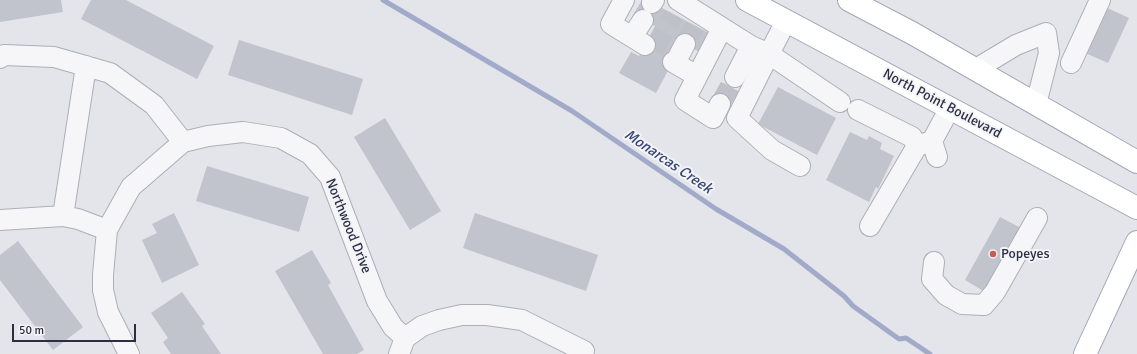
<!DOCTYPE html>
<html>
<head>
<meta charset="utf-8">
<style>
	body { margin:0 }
	#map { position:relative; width:1137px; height:354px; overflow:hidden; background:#e4e5eb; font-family:Signika,sans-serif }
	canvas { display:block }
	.scale { position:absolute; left:12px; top:324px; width:124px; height:18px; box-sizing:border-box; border:2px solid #2c2f42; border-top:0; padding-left:5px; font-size:12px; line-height:14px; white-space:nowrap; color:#2c2f42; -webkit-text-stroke:3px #f3f4f8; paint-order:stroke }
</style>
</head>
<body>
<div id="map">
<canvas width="1137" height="354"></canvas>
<div class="scale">50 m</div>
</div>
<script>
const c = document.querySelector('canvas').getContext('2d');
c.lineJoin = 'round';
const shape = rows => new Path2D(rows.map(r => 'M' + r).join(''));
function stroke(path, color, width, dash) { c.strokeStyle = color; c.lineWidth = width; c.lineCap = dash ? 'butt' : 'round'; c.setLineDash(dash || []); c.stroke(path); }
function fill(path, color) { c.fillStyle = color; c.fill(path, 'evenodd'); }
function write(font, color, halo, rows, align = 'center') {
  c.font = font + ' Signika,sans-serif'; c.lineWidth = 4; c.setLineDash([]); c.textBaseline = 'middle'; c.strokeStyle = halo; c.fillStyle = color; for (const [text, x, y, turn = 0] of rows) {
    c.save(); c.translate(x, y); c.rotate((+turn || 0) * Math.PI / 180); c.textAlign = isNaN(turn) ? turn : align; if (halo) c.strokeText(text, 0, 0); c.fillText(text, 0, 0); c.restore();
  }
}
stroke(shape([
	[383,0,572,111,716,209,784,249,844,296,853,306,899,339,906,338,930,354]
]), '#a1aac8', 5);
fill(shape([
	[0,0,61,0,63,12,0,22],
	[91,0,126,0,214,46,197,79,81,19],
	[642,0,647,0,713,35,703,54,683,43,656,93,619,73,631,52,639,56,655,26,633,15],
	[1103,6,1129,18,1108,63,1083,52],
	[239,40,363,79,352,115,228,75],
	[778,87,836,118,817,155,758,124],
	[385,118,441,211,410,230,354,137],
	[850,132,867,140,869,136,882,143,880,149,894,156,878,189,876,187,869,202,826,180],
	[207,166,309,197,299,232,196,201],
	[174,213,199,265,162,283,142,240,157,233,152,224],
	[475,213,598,255,586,291,463,248],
	[1000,217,1021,228,985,292,965,280],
	[18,241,83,327,53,350,0,280,0,255],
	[312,250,331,283,328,285,364,350,357,354,323,354,275,271],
	[182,292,205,324,202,326,221,354,171,354,163,342,168,338,151,313]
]), '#c1c3cd');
stroke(shape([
	[685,44,695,26],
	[654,50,674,15],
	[720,104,735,77]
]), '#bfc1c9', 20, [20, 10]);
const minor = shape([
	[624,0,611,24,645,45],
	[678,0,751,46,769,54,786,21],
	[652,3,654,0],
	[632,37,643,20],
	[0,58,4,55,54,57,110,73,154,105,183,142],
	[673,62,697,76],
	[675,63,685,44],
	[1071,63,1100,0],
	[976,69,1016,45,1046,33,1049,53,1036,104],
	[735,77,751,46],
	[720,104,713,118,685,100,722,28],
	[858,110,912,137,917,146],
	[937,157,932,141,950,108],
	[800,166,772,150,737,118,769,54,840,102],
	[63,216,86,66],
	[0,220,63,216,78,219,107,230],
	[870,226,917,146,932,141],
	[934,262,932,279,946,295,962,304,984,305,995,292,1037,218],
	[129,354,108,312,103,290,103,275,107,230,131,187,183,142,208,136,243,132,281,138,310,154,330,177,377,301,393,327,405,338,422,326,439,320,462,315,487,315,522,320,584,351],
	[399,354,405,338]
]);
const major = shape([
	[747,0,1137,208],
	[849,0,912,33,1137,162],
	[1085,354,1137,242]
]);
stroke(minor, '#adaeb8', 22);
stroke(major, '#a4a6b6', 24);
stroke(minor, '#f6f6f9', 20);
stroke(major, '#fff', 22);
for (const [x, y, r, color] of [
	[993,254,4,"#c65d52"]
]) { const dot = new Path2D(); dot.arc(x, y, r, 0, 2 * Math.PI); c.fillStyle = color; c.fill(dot); stroke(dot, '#f3f4f8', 1.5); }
write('14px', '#2c2f42', '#f3f4f8', [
	["North Point Boulevard",942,104,28],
	["Northwood Drive",348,226,68]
]);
write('14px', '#2c2f42', '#f3f4f8', [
	["Popeyes",1001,254]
], 'left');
write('italic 15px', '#394573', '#f3f4f8', [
	["Monarcas Creek",668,162,34]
]);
</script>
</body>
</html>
